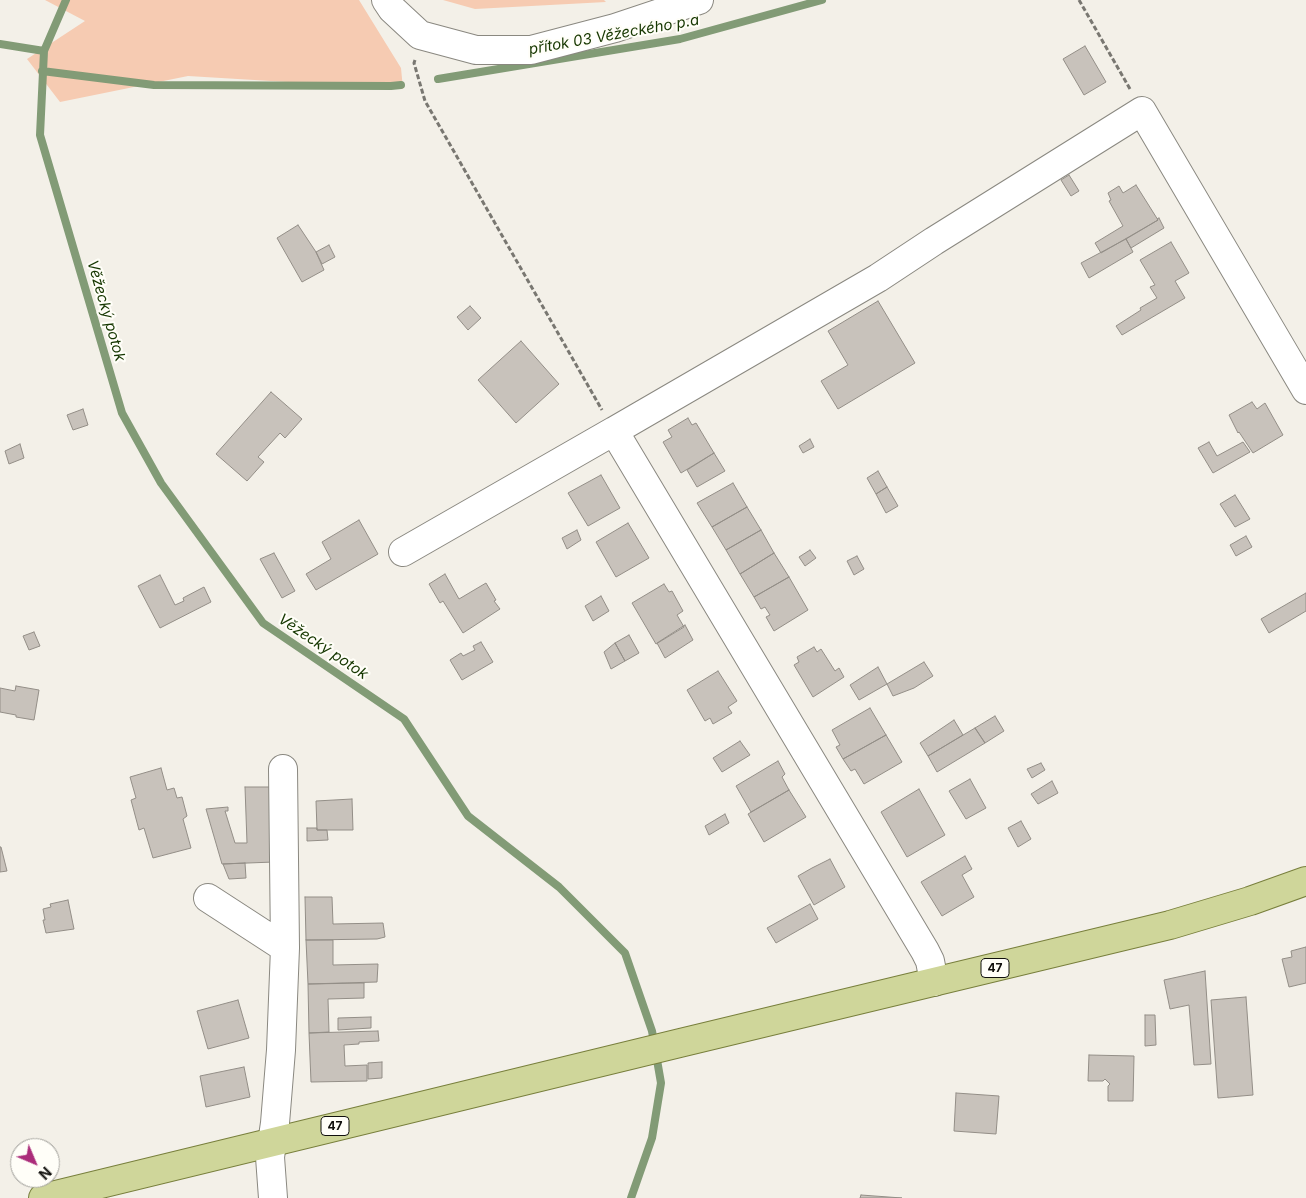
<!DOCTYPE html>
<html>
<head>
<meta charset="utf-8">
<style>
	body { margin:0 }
	#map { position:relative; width:1306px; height:1198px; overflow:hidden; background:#f3f0e8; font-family:Inter,sans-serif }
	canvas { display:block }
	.north { position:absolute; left:10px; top:1138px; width:50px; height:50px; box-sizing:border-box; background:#fffef8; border:1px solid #a09f9a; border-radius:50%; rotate:135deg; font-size:14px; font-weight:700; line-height:20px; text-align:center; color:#11100d }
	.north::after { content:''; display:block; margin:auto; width:18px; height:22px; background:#ab2c7a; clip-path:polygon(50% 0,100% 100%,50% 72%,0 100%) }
</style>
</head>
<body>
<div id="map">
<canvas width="1306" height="1198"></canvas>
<div class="north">N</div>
</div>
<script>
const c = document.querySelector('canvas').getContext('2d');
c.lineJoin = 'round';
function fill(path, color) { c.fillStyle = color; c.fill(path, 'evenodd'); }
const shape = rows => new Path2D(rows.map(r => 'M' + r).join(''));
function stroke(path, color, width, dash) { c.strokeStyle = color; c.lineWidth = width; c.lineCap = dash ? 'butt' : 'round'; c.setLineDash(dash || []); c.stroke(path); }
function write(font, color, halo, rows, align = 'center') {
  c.font = font + ' Inter,sans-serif'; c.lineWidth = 4; c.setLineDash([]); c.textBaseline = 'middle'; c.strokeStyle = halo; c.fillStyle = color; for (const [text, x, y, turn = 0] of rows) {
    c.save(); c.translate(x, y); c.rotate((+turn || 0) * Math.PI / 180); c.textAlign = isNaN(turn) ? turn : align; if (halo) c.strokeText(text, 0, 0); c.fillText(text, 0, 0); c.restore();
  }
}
fill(shape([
	[45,0,359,0,401,68,403,89,188,76,60,102,27,59,85,21],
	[443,0,604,0,606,2,475,9]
]), '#f6cbb2');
stroke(shape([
	[66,0,44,51,40,135,122,413,161,483,263,623,404,719,468,816,559,887,625,953,652,1031,661,1083,652,1138,631,1198],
	[0,44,44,51],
	[42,71,154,85,391,86,401,85],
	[438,79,680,39,822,0]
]), '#829b76', 8);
const building = shape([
	[1085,46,1106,82,1084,95,1063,59,1085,46],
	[1069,175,1079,191,1071,196,1061,180,1069,175],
	[1136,185,1158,220,1101,253,1095,243,1123,226,1109,201,1111,200,1108,193,1119,186,1123,193,1136,185],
	[1159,218,1164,228,1131,248,1126,239,1158,220,1157,219,1159,218],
	[298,225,316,252,324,270,302,282,277,238,298,225],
	[1126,239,1133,252,1089,278,1081,263,1126,239],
	[1171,242,1189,273,1175,281,1185,298,1122,335,1116,326,1141,310,1140,308,1157,298,1150,287,1155,285,1140,260,1171,242],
	[329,245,335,257,322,264,316,252,329,245],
	[878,301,915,363,838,409,821,381,848,365,828,331,878,301],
	[470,306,481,318,468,330,457,317,470,306],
	[521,341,559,384,516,423,478,380,521,341],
	[271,392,302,419,285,438,280,433,258,457,264,462,247,481,216,454,271,392],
	[1252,402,1257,409,1265,403,1283,435,1253,453,1239,432,1238,433,1229,415,1252,402],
	[83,409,88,425,73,430,67,415,83,409],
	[688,418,692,425,696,423,714,453,681,473,663,442,672,437,668,430,688,418],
	[810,439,814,447,803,453,799,446,810,439],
	[1209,442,1217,456,1243,442,1250,452,1213,473,1198,448,1209,442],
	[20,444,24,458,9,464,5,451,20,444],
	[714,453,725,471,697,487,687,470,714,453],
	[878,471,887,487,876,494,867,478,878,471],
	[601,475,620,508,588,526,568,493,601,475],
	[733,483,747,507,712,527,697,503,733,483],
	[887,487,898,506,886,513,876,494,887,487],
	[1235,495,1250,519,1235,527,1220,504,1235,495],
	[747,507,761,530,726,550,712,527,747,507],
	[359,520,378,554,316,590,306,574,331,559,322,542,359,520],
	[628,523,649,558,616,577,596,542,628,523],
	[577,530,581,540,567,549,562,538,577,530],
	[761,530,774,553,740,574,726,550,761,530],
	[1246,536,1252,547,1236,556,1230,545,1246,536],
	[810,550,816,558,805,566,799,557,810,550],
	[274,553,295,591,282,598,260,559,274,553],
	[774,553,789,577,754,597,740,574,774,553],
	[857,556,864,569,854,575,847,561,857,556],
	[445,574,459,599,486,583,496,600,494,601,500,609,463,633,443,601,440,603,429,584,445,574],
	[160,575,175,605,184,601,183,598,204,587,211,602,160,628,138,586,160,575],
	[789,577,808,610,774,631,766,617,770,615,765,607,761,609,754,597,789,577],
	[664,584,669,592,672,591,683,611,677,615,684,627,656,644,632,603,664,584],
	[1306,593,1306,611,1269,633,1261,619,1306,593],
	[601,596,609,611,593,621,585,606,601,596],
	[685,625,693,640,665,658,657,643,685,625],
	[34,632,40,646,29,650,23,636,34,632],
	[629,635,639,653,625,661,615,643,629,635],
	[481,642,493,662,462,680,450,660,461,653,463,656,475,650,473,646,481,642],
	[615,643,625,661,611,669,604,652,615,643],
	[814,647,817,652,821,649,835,671,839,668,844,677,813,697,794,665,799,662,797,657,814,647],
	[924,662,933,676,914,688,893,696,887,684,924,662],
	[878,667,887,684,859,700,850,685,878,667],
	[718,671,737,701,728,707,732,713,713,724,710,718,705,721,687,690,718,671],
	[16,686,39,690,34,720,16,717,16,715,0,712,0,688,15,691,16,686],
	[870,708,886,735,843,759,836,747,840,745,832,730,870,708],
	[995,716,1004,731,985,743,975,728,995,716],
	[954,720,963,735,928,756,920,743,954,720],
	[975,728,985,743,937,772,928,756,975,728],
	[886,735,902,762,864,784,855,769,851,771,843,759,886,735],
	[740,741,750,755,722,772,713,758,740,741],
	[778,761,785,774,782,777,789,790,751,812,736,786,778,761],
	[1041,763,1045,770,1032,778,1027,769,1041,763],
	[161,768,167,790,174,788,177,798,182,797,187,816,183,819,191,848,153,858,144,828,139,830,131,800,136,798,130,777,161,768],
	[970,779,986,808,966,819,949,791,970,779],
	[1052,781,1058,793,1038,804,1031,794,1052,781],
	[245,787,272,787,274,862,222,864,206,809,228,807,228,811,225,811,235,843,247,843,245,787],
	[919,789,945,835,907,857,881,812,919,789],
	[789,790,806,817,764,842,748,814,789,790],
	[352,799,353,830,317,830,316,801,352,799],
	[725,814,729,823,709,835,705,826,725,814],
	[1021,821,1031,839,1018,847,1008,828,1021,821],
	[307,828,317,828,317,830,327,830,328,840,307,841,307,828],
	[0,847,1,847,7,871,0,872,0,847],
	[965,856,972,869,962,875,974,897,942,916,921,882,965,856],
	[830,859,845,887,814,905,798,876,812,868,830,859],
	[245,863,246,878,229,879,223,864,245,863],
	[305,897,332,897,333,924,383,923,385,937,377,939,306,940,305,897],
	[68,900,74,929,46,933,43,920,45,920,43,909,51,907,50,904,68,900],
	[810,904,818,919,776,943,767,928,810,904],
	[306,940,333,940,333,965,378,964,377,982,308,984,306,940],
	[1306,947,1306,983,1289,987,1282,959,1292,957,1291,951,1306,947],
	[1205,971,1211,1064,1194,1065,1189,1005,1170,1009,1164,980,1205,971],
	[364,983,364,998,328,999,329,1032,309,1033,308,984,364,983],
	[1246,997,1253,1095,1218,1098,1211,1000,1246,997],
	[238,1000,249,1038,208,1049,197,1011,238,1000],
	[1145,1015,1155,1015,1156,1045,1145,1046,1145,1015],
	[371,1017,371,1028,338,1030,338,1018,371,1017],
	[378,1031,379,1041,359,1042,359,1044,344,1045,345,1066,367,1065,367,1081,311,1082,309,1033,378,1031],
	[1089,1055,1134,1056,1133,1101,1108,1101,1108,1086,1110,1084,1105,1079,1103,1081,1088,1081,1089,1055],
	[382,1062,382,1078,368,1079,368,1063,382,1062],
	[244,1067,250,1097,206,1107,200,1076,244,1067],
	[956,1093,999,1096,996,1134,954,1131,956,1093],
	[861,1195,902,1198,860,1198,861,1195]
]);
fill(building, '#c8c2bb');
stroke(building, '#938e87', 1);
const minor = shape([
	[386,0,392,9,420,35,476,50,531,50,615,28,699,0],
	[403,552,614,431],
	[208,898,285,948],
	[934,982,930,961,925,951,614,431,878,278,934,241,1142,111,1306,390],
	[273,1198,270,1157,275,1123,281,1050,285,948,283,769]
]);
const major = shape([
	[43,1198,680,1043,1170,925,1250,901,1306,881]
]);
stroke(minor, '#8a8880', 30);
stroke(major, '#787f3c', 30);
stroke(shape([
	[1079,0,1130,89],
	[415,60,414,63,425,101,602,410]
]), '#797771', 3, [5, 2.5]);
stroke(minor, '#fff', 28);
stroke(major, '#cfd69a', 28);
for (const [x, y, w] of [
	[995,968,28],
	[335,1126,28]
]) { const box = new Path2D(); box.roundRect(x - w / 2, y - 9.5, w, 19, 4); c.fillStyle = '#fffef8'; c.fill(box); stroke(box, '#11100d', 1); }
write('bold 12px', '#11100d', null, [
	["47",995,968],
	["47",335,1126]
]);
write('italic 15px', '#163701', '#fffef8', [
	["přítok 03 Věžeckého p.a",614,35,-10],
	["Věžecký potok",106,311,74],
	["Věžecký potok",323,647,34]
]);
</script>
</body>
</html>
